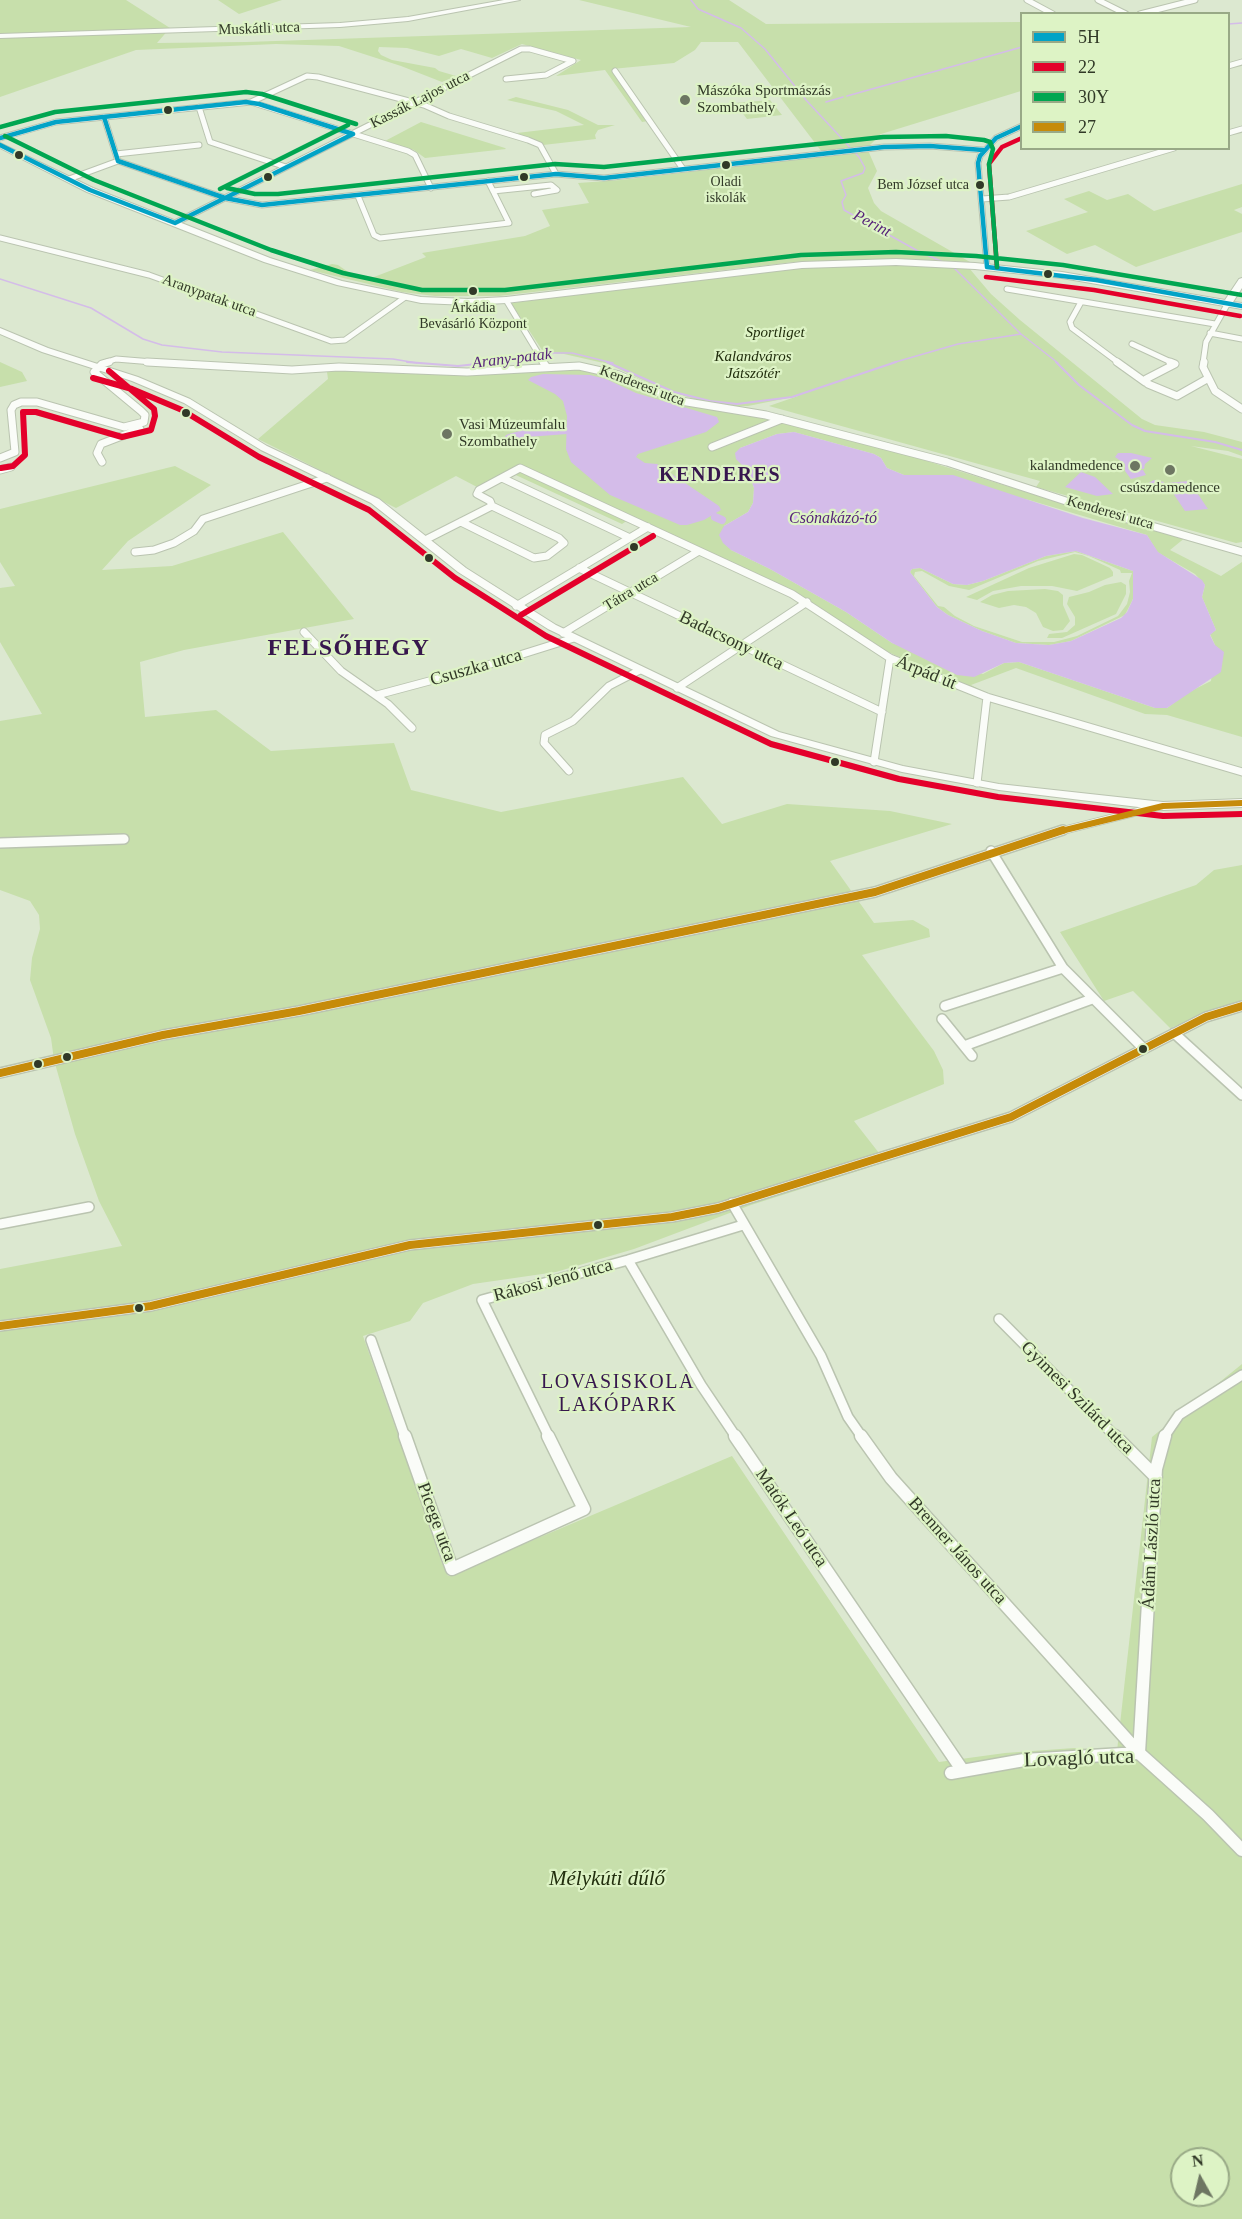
<!DOCTYPE html>
<html>
<head>
<meta charset="utf-8">
<style>
	body { margin:0 }
	#map { position:relative; width:1242px; height:2219px; overflow:hidden; background:#dce8d0; font-family:"Times New Roman",serif }
	canvas { display:block }
	.legend { position:absolute; left:1020px; top:12px; width:210px; height:138px; box-sizing:border-box; background:#ddf3c5; border:2px solid #98a986; margin:0; padding:8px 10px; list-style:none; font-size:18px; color:#313927 }
	.legend li { display:flex; align-items:center; gap:12px; height:30px }
	.legend b { width:30px; border:2px solid #98a986 }
	.north { position:absolute; left:1170px; top:2147px; width:60px; height:60px; box-sizing:border-box; background:#ddf3c5; border:2px solid #98a986; border-radius:50%; rotate:352deg; font-size:16px; font-weight:700; line-height:24px; text-align:center; color:#313927 }
	.north::after { content:''; display:block; margin:auto; width:21px; height:27px; background:#6d7662; clip-path:polygon(50% 0,100% 100%,50% 72%,0 100%) }
</style>
</head>
<body>
<div id="map">
<canvas width="1242" height="2219"></canvas>
<ul class="legend">
<li><b style="height:8px;background:#02a3c6"></b>5H</li>
<li><b style="height:8px;background:#e4002b"></b>22</li>
<li><b style="height:8px;background:#00a651"></b>30Y</li>
<li><b style="height:8px;background:#c68b0a"></b>27</li>
</ul>
<div class="north">N</div>
</div>
<script>
const c = document.querySelector('canvas').getContext('2d');
c.lineJoin = 'round';
function fill(path, color) { c.fillStyle = color; c.fill(path, 'evenodd'); }
const shape = rows => new Path2D(rows.map(r => 'M' + r).join(''));
function stroke(path, color, width, dash) { c.strokeStyle = color; c.lineWidth = width; c.lineCap = dash ? 'butt' : 'round'; c.setLineDash(dash || []); c.stroke(path); }
function write(font, color, halo, rows, align = 'center') {
  c.font = font + ' "Times New Roman",serif'; c.lineWidth = 4.5; c.setLineDash([]); c.textBaseline = 'middle'; c.strokeStyle = halo; c.fillStyle = color; for (const [text, x, y, turn = 0] of rows) {
    c.save(); c.translate(x, y); c.rotate((+turn || 0) * Math.PI / 180); c.textAlign = isNaN(turn) ? turn : align; if (halo) c.strokeText(text, 0, 0); c.fillText(text, 0, 0); c.restore();
  }
}
fill(shape([
	[0,0,126,0,170,28,157,43,246,42,691,27,579,0,729,0,766,24,1021,22,1021,91,881,134,867,148,877,171,868,188,874,203,881,211,970,262,895,259,794,262,499,296,435,296,402,292,310,270,332,264,338,265,354,276,374,277,426,257,422,253,525,236,550,226,542,210,589,203,578,183,621,180,825,156,738,42,701,42,695,50,674,63,612,69,648,121,642,122,605,70,556,76,581,60,522,44,492,58,461,49,439,56,407,48,379,47,378,51,381,55,392,60,435,68,439,71,456,76,442,82,401,66,339,46,276,44,136,50,0,97],
	[218,0,282,0,239,14],
	[516,97,568,110,598,125,615,125,598,130,595,135,596,139,543,145,517,133,584,125,556,111,507,100],
	[770,100,782,115,747,119,735,103],
	[421,122,505,148,506,149,425,158,414,150,385,141],
	[1242,184,1242,207,1234,210,1242,214,1242,232,1136,267,1095,245,1067,254,1026,231,1088,212,1064,199,1089,191,1107,200,1128,194,1154,211],
	[923,265,969,268,991,294,1020,320,1142,419,1155,425,1204,432,1242,442,1242,456,1228,451,1191,446,1242,459,1242,542,1236,543,1036,487,1040,481,769,406,798,396,748,406,728,406,694,399,662,389,608,364,564,354,544,353,511,303,804,267],
	[0,362,22,372,27,381,0,387],
	[580,369,606,373,669,401,688,406,765,418,892,450,1067,505,1186,537,1170,550,1221,576,1242,562,1242,737,1167,715,1145,714,1016,668,971,685,983,691,980,694,873,645,801,596,631,518,622,524,507,471,477,487,456,476,396,508,258,439,328,379,327,372,330,370],
	[794,432,874,454,881,458,887,468,904,475,1029,500,1147,535,1157,552,1195,574,1205,585,1202,597,1216,630,1210,634,1215,645,1211,681,1187,693,1167,708,1155,708,1019,662,1004,663,983,674,892,643,846,612,770,569,731,550,724,526,748,512,753,503,754,488,740,448,777,434],
	[175,466,211,485,128,541,102,570,172,566,283,532,354,619,184,650,140,662,145,717,216,710,271,751,394,743,411,790,501,812,683,777,722,824,787,804,890,811,952,824,830,861,874,923,913,920,929,929,930,937,862,955,934,1051,943,1070,944,1084,854,1121,886,1162,751,1205,634,1249,556,1272,473,1284,423,1303,410,1321,363,1336,448,1576,732,1456,939,1762,1005,1753,1074,1748,1117,1751,1152,1437,1242,1364,1242,2219,0,2219,0,1269,122,1246,99,1201,75,1134,54,1060,51,1038,30,980,32,958,40,929,39,915,30,901,0,890,0,721,42,714,0,642,0,588,15,586,0,562,0,509],
	[1182,2159,1218,2159,1218,2195,1182,2195],
	[1076,551,1133,571,1133,599,1125,615,1071,641,1049,645,1016,643,982,631,948,615,937,607,910,572,912,569,920,568,953,584,967,585,983,581,1046,556],
	[1075,552,1089,556,1120,570,1121,573,1132,573,1129,581,1130,592,1127,604,1118,616,1077,636,1054,642,1022,642,974,626,955,616,944,607,938,606,914,576,915,572,922,571,949,586,969,590,1038,561],
	[1074,554,1082,555,1110,568,1113,572,1113,576,1077,591,1052,586,1021,586,993,591,977,600,966,597,1029,568],
	[1121,582,1126,585,1126,594,1116,614,1062,638,1047,638,1049,634,1067,632,1075,625,1075,617,1067,604,1069,597,1089,592,1105,585],
	[1045,589,1058,591,1063,595,1063,605,1070,621,1063,630,1053,631,1043,627,1036,613,1026,607,1014,605,999,608,980,602,992,595,1008,591],
	[1242,865,1242,1003,1170,1028,1133,991,1104,1001,1060,932,1196,885,1214,870]
]), '#c7dfab');
fill(shape([
	[543,374,590,375,606,379,636,393,717,417,719,422,706,432,638,454,636,457,645,463,657,464,719,506,721,510,704,520,687,525,680,525,610,495,571,462,566,449,567,416,563,401,555,394,528,380,531,377],
	[794,432,874,454,881,458,887,468,904,475,953,475,1083,518,1147,535,1158,552,1202,580,1205,585,1202,597,1216,630,1210,635,1215,645,1224,652,1221,672,1167,708,1155,708,1019,662,1004,663,974,677,957,675,892,643,846,612,770,569,731,550,723,543,719,535,724,526,748,512,753,503,754,488,748,471,736,459,735,453,740,448,777,434],
	[1076,551,1133,571,1133,599,1127,612,1121,618,1071,641,1049,645,1016,643,982,631,948,615,937,607,910,572,912,569,920,568,953,584,967,585,983,581,1046,556],
	[1118,453,1131,453,1152,458,1145,464,1144,469,1130,468,1133,471,1143,470,1146,475,1131,479,1125,471,1125,464,1115,457],
	[1081,472,1095,477,1113,494,1097,496,1065,487],
	[1154,480,1164,482,1162,488,1164,489,1167,483,1189,481,1208,509,1185,511,1173,493,1143,486]
]), '#d4bce9');
stroke(shape([
	[691,0,698,9,741,28,765,49,806,100,859,157,865,168,863,173,841,181,846,195,842,202,844,210,918,251,943,262],
	[1228,24,1242,23],
	[847,96,1022,47],
	[826,102,843,97],
	[952,266,1021,334,1058,363],
	[0,279,91,308,143,339,162,345,222,352,393,359,417,363],
	[488,363,535,353,572,353,613,363],
	[892,363,958,344,1021,334]
]), '#d4bce9', 1.5);
stroke(shape([
	[407,362,458,366,495,362],
	[607,362,674,392,710,401,737,404,792,397,896,362],
	[1056,362,1079,385,1132,425,1145,431,1215,442,1242,450]
]), '#d4bce9', 2);
stroke(shape([
	[509,438,527,433,567,430],
	[715,517,722,520]
]), '#d4bce9', 8);
const streetFar3 = shape([
	[1027,0,1053,14],
	[1098,0,1126,14],
	[1140,14,1195,0],
	[1228,66,1242,62],
	[615,71,683,169],
	[251,102,307,76,318,77,424,105,449,116,528,140,540,145,556,174],
	[199,107,210,142,286,167],
	[104,117,118,161,225,198,262,205,556,174,604,178,884,147,930,146,983,150],
	[1228,133,1242,129],
	[0,138,56,122,251,102,408,151,415,155,431,188],
	[116,154,199,145],
	[69,179,118,161],
	[493,191,551,185,557,190,534,194],
	[358,196,374,235,380,238,509,223,488,181],
	[982,199,1009,197,1174,148],
	[175,223,521,49,530,49,573,61,546,75,506,79],
	[0,238,149,275,331,341,345,340,404,298],
	[987,267,978,163,980,156,996,138,1022,126],
	[1007,289,1215,324],
	[506,300,544,363],
	[1081,302,1070,322,1072,328,1119,363],
	[1210,333,1242,339],
	[1132,344,1173,363],
	[104,363,116,359,165,363],
	[1203,363,1206,342,1228,303]
]);
const streetFar2 = shape([
	[147,362,292,370,339,367,467,372,579,366,619,375,675,400,766,415,947,462,1075,504,1242,552],
	[543,362,546,366],
	[1117,362,1145,382],
	[1170,362,1175,364,1146,379,1148,384,1177,396,1207,379],
	[1204,362,1203,367,1215,391,1242,409],
	[712,447,782,419],
	[0,458,15,452,11,410,14,405,21,402,37,402,124,427,144,422,145,415,141,411,94,372,102,364,109,362],
	[102,462,97,453,101,444,140,429],
	[0,470,11,467],
	[502,478,630,538],
	[461,522,534,558,547,556,564,543,559,538,492,506],
	[425,540,492,506,490,501,477,494,479,490,520,468,792,594,890,658,987,697,1242,772],
	[135,552,154,550,174,543,194,531,203,519,327,478],
	[579,568,882,712],
	[516,606,648,527],
	[304,632,341,671,388,704,412,728],
	[563,633,699,551],
	[677,688,807,602],
	[377,695,478,668,574,638],
	[874,762,890,658],
	[569,771,544,743,545,735,573,721,609,686,640,670],
	[977,783,987,697],
	[1057,832,1160,806]
]);
const streetFar1 = shape([
	[0,843,124,839],
	[991,851,1063,968,1143,1048],
	[945,1006,1063,968],
	[942,1019,972,1056],
	[1174,1033,1242,1095],
	[964,1046,1092,999],
	[0,1073,163,1035,299,1011,875,892,1063,830],
	[732,1203,821,1356,848,1417,862,1437],
	[0,1224,89,1207],
	[628,1260,701,1385,736,1437],
	[999,1319,1116,1437],
	[0,1326,151,1306,410,1245,672,1217,718,1208,1011,1117,1206,1017,1242,1006],
	[371,1340,405,1437],
	[549,1437,482,1300,628,1260,743,1225],
	[1164,1437,1179,1415,1242,1375]
]);
const street = shape([
	[405,1436,452,1569,584,1509,548,1436],
	[735,1436,963,1771],
	[861,1436,891,1478,1139,1753,1208,1815,1242,1850],
	[1115,1436,1156,1477],
	[1139,1753,1156,1469,1165,1436],
	[951,1773,1024,1760,1139,1753]
]);
const secondary = shape([
	[504,0,520,0,408,21,340,27,0,38,0,34,340,23,408,17,504,0],
	[0,143,93,188,270,258,342,281,421,297,468,299,506,297,802,262,896,259,975,263,1062,272,1225,300,1239,279,1242,278,1242,288,1233,302,1242,303,1242,309,1062,278,975,269,896,265,802,268,506,303,468,305,421,303,337,285,264,262,87,192,0,148,0,143],
	[0,328,48,348,138,377,190,399,267,446,379,499,466,568,556,625,779,732,903,766,999,784,1163,802,1242,799,1242,807,1163,810,999,790,902,772,771,736,548,629,458,572,371,503,261,450,184,403,132,381,42,352,0,334,0,328]
]);
stroke(streetFar3, '#bac4b0', 7);
stroke(streetFar2, '#bac4b0', 9);
stroke(streetFar1, '#bac4b0', 12);
stroke(street, '#bac4b0', 15);
stroke(secondary, '#bac4b0', 2);
stroke(streetFar3, '#fafcf8', 5);
stroke(streetFar2, '#fafcf8', 7);
stroke(streetFar1, '#fafcf8', 9);
stroke(street, '#fafcf8', 12);
fill(secondary, '#fafcf8');
stroke(shape([
	[104,117,118,161,225,198,262,205,556,174,604,178,884,147,930,146,983,150],
	[0,138,56,122,246,102,259,104,353,134],
	[0,145,90,190,175,223,353,134],
	[987,267,1096,280,1242,306],
	[987,267,978,163,980,156,996,138,1022,126]
]), '#02a3c6', 4.5);
stroke(shape([
	[997,267,989,164,1002,147,1022,138],
	[986,277,1094,290,1240,316]
]), '#e4002b', 4.5);
stroke(shape([
	[93,378,132,389,182,410,259,457,369,510,455,578,546,636,771,744,899,779,998,797,1163,816,1242,814],
	[1,468,13,466,25,455,23,412,36,412,122,437,151,430,155,416,154,409,109,371],
	[521,615,653,536]
]), '#e4002b', 6);
stroke(shape([
	[0,127,55,112,246,92,262,94,356,124],
	[5,136,94,180,271,250,343,273,422,290,505,290,801,255,896,252,976,256,1063,265,1242,295],
	[227,188,255,194,278,194,555,164,604,167,883,137,946,136,984,140,990,142,993,149,989,164,997,267],
	[220,189,348,125]
]), '#00a651', 4.5);
stroke(shape([
	[1057,832,1163,806,1242,803]
]), '#c68b0a', 6);
stroke(shape([
	[0,1073,163,1035,299,1011,875,892,1063,830],
	[0,1326,151,1306,410,1245,672,1217,718,1208,1011,1117,1206,1017,1242,1006]
]), '#c68b0a', 8);
for (const [x, y, r, color] of [
	[685,100,6,"#6d7662"],
	[168,110,5,"#313927"],
	[19,155,5,"#313927"],
	[726,165,5,"#313927"],
	[268,177,5,"#313927"],
	[524,177,5,"#313927"],
	[980,185,5,"#313927"],
	[1048,274,5,"#313927"],
	[473,291,5,"#313927"],
	[186,413,5,"#313927"],
	[447,434,6,"#6d7662"],
	[1135,466,6,"#6d7662"],
	[1170,470,6,"#6d7662"],
	[634,547,5,"#313927"],
	[429,558,5,"#313927"],
	[835,762,5,"#313927"],
	[1143,1049,5,"#313927"],
	[67,1057,5,"#313927"],
	[38,1064,5,"#313927"],
	[598,1225,5,"#313927"],
	[139,1308,5,"#313927"]
]) { const dot = new Path2D(); dot.arc(x, y, r, 0, 2 * Math.PI); c.fillStyle = color; c.fill(dot); stroke(dot, '#ddf3c5', 2); }
write('14px', '#313927', '#ddf3c5', [
	["Oladi",726,182],
	["iskolák",726,198],
	["Bem József utca",969,185,"right"],
	["Árkádia",473,308],
	["Bevásárló Központ",473,324]
]);
write('15px', '#313927', '#ddf3c5', [
	["Muskátli utca",259,29,-2],
	["Kassák Lajos utca",420,100,-27],
	["Aranypatak utca",209,296,20],
	["Kenderesi utca",642,386,21],
	["Kenderesi utca",1110,513,16],
	["Tátra utca",631,592,-31]
]);
write('15px', '#313927', '#ddf3c5', [
	["Mászóka Sportmászás",697,91],
	["Szombathely",697,108],
	["Vasi Múzeumfalu",459,425],
	["Szombathely",459,442],
	["kalandmedence",1123,466,"right"],
	["csúszdamedence",1170,488,"center"]
], 'left');
write('italic 15px', '#222f0e', '#ddf3c5', [
	["Sportliget",775,333],
	["Kalandváros",753,357],
	["Játszótér",753,374]
]);
write('italic 16px', '#562379', '#ddf3c5', [
	["Perint",872,224,28],
	["Arany-patak",512,359,-7],
	["Csónakázó-tó",833,519]
]);
write('18px', '#313927', '#ddf3c5', [
	["Badacsony utca",731,641,26],
	["Csuszka utca",476,668,-16],
	["Árpád út",926,673,22],
	["Rákosi Jenő utca",553,1281,-15],
	["Gyimesi Szilárd utca",1077,1398,45],
	["Matók Leó utca",791,1518,56],
	["Picege utca",436,1522,70],
	["Ádám László utca",1152,1544,-87],
	["Brenner János utca",957,1551,48]
]);
c.letterSpacing = '1.5px';
write('bold 20px', '#37174e', '#ddf3c5', [
	["KENDERES",720,476]
]);
c.letterSpacing = '0px';
c.letterSpacing = '1.5px';
write('20px', '#37174e', '#ddf3c5', [
	["LOVASISKOLA",618,1383],
	["LAKÓPARK",618,1406]
]);
c.letterSpacing = '0px';
write('21px', '#313927', '#ddf3c5', [
	["Lovagló utca",1079,1759,-2]
]);
write('italic 21px', '#222f0e', '#ddf3c5', [
	["Mélykúti dűlő",607,1879]
]);
c.letterSpacing = '1.5px';
write('bold 24px', '#37174e', '#ddf3c5', [
	["FELSŐHEGY",349,649]
]);
c.letterSpacing = '0px';
</script>
</body>
</html>
